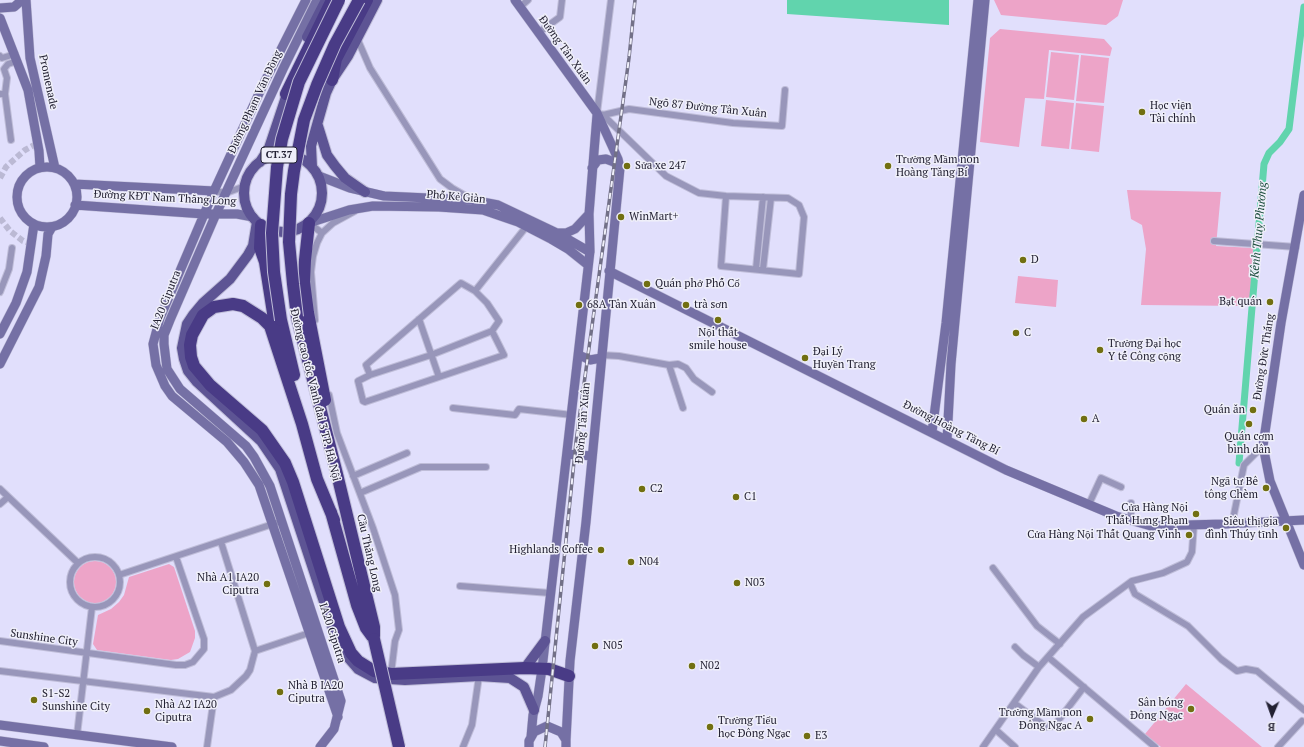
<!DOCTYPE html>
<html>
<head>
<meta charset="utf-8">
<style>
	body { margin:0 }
	#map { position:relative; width:1304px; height:747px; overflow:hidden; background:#e1dffc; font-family:"PT Serif",serif }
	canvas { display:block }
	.north { position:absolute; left:1252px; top:695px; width:40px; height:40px; -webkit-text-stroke:3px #efeff9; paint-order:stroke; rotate:182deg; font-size:11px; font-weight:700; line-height:16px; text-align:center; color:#222032 }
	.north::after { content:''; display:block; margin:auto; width:14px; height:18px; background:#222032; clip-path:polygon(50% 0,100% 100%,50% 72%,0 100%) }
</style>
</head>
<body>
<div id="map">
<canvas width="1304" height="747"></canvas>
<div class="north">B</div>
</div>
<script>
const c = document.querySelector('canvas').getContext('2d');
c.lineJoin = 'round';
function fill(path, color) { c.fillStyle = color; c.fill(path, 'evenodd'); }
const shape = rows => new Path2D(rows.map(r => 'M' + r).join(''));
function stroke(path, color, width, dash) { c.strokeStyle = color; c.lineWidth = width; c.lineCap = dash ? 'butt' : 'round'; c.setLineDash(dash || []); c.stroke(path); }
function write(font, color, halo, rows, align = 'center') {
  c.font = font + ' "PT Serif",serif'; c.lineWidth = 3; c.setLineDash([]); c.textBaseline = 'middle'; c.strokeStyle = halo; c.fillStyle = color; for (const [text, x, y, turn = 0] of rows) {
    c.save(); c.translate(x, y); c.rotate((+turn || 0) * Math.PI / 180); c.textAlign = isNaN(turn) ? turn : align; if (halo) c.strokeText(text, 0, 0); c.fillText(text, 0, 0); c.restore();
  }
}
fill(shape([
	[994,0,1123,0,1118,16,1106,25,1001,15],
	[1000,29,1104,39,1112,48,1110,56,1049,50,1044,99,1025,98,1019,147,980,142,990,38],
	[1051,52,1079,55,1074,100,1046,97],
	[1081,55,1109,58,1104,103,1076,101],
	[1046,100,1074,103,1069,149,1041,146],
	[1076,103,1104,106,1099,152,1071,149],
	[1127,190,1221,192,1216,246,1253,248,1250,299,1245,306,1141,305,1146,249,1142,225,1131,219],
	[1018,276,1058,280,1056,307,1015,303],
	'74 582a21 21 0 1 1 42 0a21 21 0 1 1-42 0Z',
	[169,564,174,567,195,631,195,638,190,652,178,659,171,660,97,650,93,644,98,615,111,609,119,602,124,595,129,577],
	[1186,684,1262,747,1161,747,1145,734]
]), '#eda4c8');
fill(shape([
	[787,0,949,0,949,25,787,14]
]), '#61d4ad');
stroke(shape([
	[1239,463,1264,164,1269,153,1280,142,1289,129,1304,7]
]), '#61d4ad', 7);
stroke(shape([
	[0,178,6,167,25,150,38,143],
	[0,218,10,231,23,241,32,244]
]), '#bbb9d4', 6, [6, 3]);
const street = shape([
	[611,0,597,113,603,115,629,109,733,123,782,126,785,90],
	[520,7,528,0],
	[538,33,560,17,562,0],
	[357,38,370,68,440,179,452,188,471,199],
	[0,56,2,58,15,54],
	[0,94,5,94,7,78,4,69,8,64,17,61],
	[5,94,11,140],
	[603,115,666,176,699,193,726,196,788,198,799,205,804,217,799,274,721,266,726,196],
	[214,191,226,193,245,186],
	[309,223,322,233],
	[1214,241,1296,247],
	[756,269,763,197],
	[763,269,771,198],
	[475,291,526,227],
	[0,292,9,269,12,248],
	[419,319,439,377,504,355,492,331],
	[315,320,311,272,313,256,317,243,322,233,333,223,355,211],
	[601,355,619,356,669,365,678,364,686,368,694,379,712,392],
	[669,365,683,408],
	[370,375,366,365,461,283,475,291,487,303,499,321,492,331,431,355,370,375,358,381,363,401,365,402,439,377],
	[329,395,337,433,373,528,395,595,399,630,395,641,391,674],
	[453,408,515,415,519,409,572,415],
	[353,476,407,453],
	[0,489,78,563],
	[360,493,421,467,486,467],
	[1131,503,1131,521],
	[0,504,8,497],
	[1089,504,1101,478,1121,487],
	[1232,524,1244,465,1263,446],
	'70 582a25 25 0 1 1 50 0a25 25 0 1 1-50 0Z',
	[993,568,1037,626,1060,644],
	[119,575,282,521],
	[1130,583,1135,594,1188,626,1221,659,1237,671,1246,669,1257,671,1304,710],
	[460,586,550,593],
	[0,641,176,665,185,665,193,662,204,649,204,639,176,557],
	[1015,647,1023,655,1039,667],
	[255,651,309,633],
	[1048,657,1155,747],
	[0,671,214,697,231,690,246,676,250,670,255,651,221,542],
	[1014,703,1046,727,1054,726,1084,687],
	[996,730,1015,747],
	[77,735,92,607],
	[207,747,214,697],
	[463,747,472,725,479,676],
	[983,747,1039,667,1083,617,1132,581,1163,573,1187,562,1192,552,1194,524],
	[1278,747,1302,721]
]);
const secondary = shape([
	[26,0,30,58,55,168],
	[306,0,262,87,214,191,160,318,153,344,156,365,165,386,172,396,227,442,244,462,259,485,338,717],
	[317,0,283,69,216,214,170,320,164,335,164,344,167,369,180,389,246,446,254,457,270,486,341,701,334,729,320,747],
	[515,0,597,113,618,159,620,168,586,522,570,661,566,740],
	[0,8,14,7,22,0],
	[0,18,28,90,39,151,40,167,36,169],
	'17 197a30 30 0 1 1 60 0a30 30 0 1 1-60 0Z',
	[592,168,598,160,606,159,614,162,620,168],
	[319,176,350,188,384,196,472,200,498,205,557,233,590,252],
	[74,184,214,191],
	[1304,195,1281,323,1263,446,1270,481,1304,565],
	[75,205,204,214,237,214,253,217],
	[309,223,349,210,373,206,439,207,483,210,518,222,551,239,568,249,588,265],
	[557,233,566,233,575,229,589,214],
	[609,271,1006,470,1116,516,1151,526,1224,524,1304,520],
	[0,334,16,303,27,272,34,224],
	[579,355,590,360,601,358],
	[0,364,39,287,46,256,48,234,52,227],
	[932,432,946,323,978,0],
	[947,440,951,364,985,0],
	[568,454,592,456],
	[0,725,172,747],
	[531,737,533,715,538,696,542,669,590,251,589,214,597,115],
	[0,741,44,747],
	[529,747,529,741,534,732,547,726,561,732,566,740,566,747]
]);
const primary = shape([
	[307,37,326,0],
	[318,126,327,155,335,166,345,178,365,192],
	'244 193a39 39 0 1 1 78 0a39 39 0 1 1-78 0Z',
	[260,162,269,148,289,88],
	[312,167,311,146,326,93,332,80,348,56,377,0],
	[257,222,253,246,248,255,230,279,203,303,193,315,187,324,182,348,184,359,188,371,196,381,261,441,280,469,339,647,358,669,375,678,405,680,479,676,510,678,524,687,534,710],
	[525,668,545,641]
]);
const highway = shape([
	[332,80,336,59,367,0],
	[286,94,332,0],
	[309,223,305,260,304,282,308,313,325,400],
	[261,225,260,248,265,262,276,332],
	[297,317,337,474,374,627,374,636],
	[281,320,294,375],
	[331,512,357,605,366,628,374,639],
	[334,520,317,479,302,424,270,326,262,318,243,306,233,304,214,307,203,315,192,335,190,345,191,357,194,366,210,385,262,430,285,463,293,482,339,627,351,653,358,661,374,671,391,674,525,668,549,669,569,676]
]);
stroke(street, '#bfbdd8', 8);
stroke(secondary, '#bfbdd8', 10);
stroke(primary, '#bfbdd8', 12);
stroke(highway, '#bfbdd8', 14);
stroke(street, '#9896ba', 6);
stroke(secondary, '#7570a5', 9);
stroke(primary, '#5d5494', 10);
stroke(highway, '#493b86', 12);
const rail = shape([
	[545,747,576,442,629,58,635,0]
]);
stroke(rail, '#727087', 3.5);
stroke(rail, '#efeff9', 2, [6]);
const highwayBridge = shape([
	[297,317,293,284,289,242,291,194,294,171,304,120,317,85,335,44,359,0],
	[281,320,274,272,272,233,277,167,282,139,299,82,339,0],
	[374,639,399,747]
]);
stroke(highwayBridge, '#bfbdd8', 14, []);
stroke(highwayBridge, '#493b86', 12);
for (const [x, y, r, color] of [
	[1142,112,4,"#716f11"],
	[627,166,4,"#716f11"],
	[888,166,4,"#716f11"],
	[621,217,4,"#716f11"],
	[1023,260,4,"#716f11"],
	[647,284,4,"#716f11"],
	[1270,302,4,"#716f11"],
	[579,305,4,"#716f11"],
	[686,305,4,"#716f11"],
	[718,320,4,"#716f11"],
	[1016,333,4,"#716f11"],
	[1100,350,4,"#716f11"],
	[805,358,4,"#716f11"],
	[1253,410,4,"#716f11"],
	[1084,419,4,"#716f11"],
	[1249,424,4,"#716f11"],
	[1266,488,4,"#716f11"],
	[642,489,4,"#716f11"],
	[736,497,4,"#716f11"],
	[1196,514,4,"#716f11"],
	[1286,528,4,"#716f11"],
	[1189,535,4,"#716f11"],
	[601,550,4,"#716f11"],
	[631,562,4,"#716f11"],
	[737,583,4,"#716f11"],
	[267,584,4,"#716f11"],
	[595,646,4,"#716f11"],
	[692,666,4,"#716f11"],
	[280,692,4,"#716f11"],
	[34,700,4,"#716f11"],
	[1191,709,4,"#716f11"],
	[147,711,4,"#716f11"],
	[1090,719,4,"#716f11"],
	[710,727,4,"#716f11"],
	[807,736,4,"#716f11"]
]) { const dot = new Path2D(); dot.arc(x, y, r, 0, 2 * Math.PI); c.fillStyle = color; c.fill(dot); stroke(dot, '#efeff9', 1.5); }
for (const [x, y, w] of [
	[279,155,36]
]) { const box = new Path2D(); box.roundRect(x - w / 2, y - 8, w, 16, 3); c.fillStyle = '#efeff9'; c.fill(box); stroke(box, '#222032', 1); }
write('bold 10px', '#222032', null, [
	["CT.37",279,155]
]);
write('11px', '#222032', '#efeff9', [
	["Đường Tân Xuân",565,50,54],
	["Promenade",48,82,78],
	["Đường Phạm Văn Đồng",255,102,-65],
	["Ngõ 87 Đường Tân Xuân",708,108,6],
	["Phố Kẻ Giàn",456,197,5],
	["Đường KĐT Nam Thăng Long",165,198,3],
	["IA20 Ciputra",166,300,-68],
	["Đường Đức Thắng",1264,357,-81],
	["Đường cao tốc Vành đai 3 TP. Hà Nội",315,395,76],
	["Đường Tân Xuân",583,423,-85],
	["Đường Hoàng Tăng Bí",951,428,27],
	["Cầu Thăng Long",369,553,77],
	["IA20 Ciputra",332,633,72],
	["Sunshine City",44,638,8]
]);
write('11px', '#222032', '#efeff9', [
	["Học viện",1150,106],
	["Tài chính",1150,119],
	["Trường Mầm non",896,160],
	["Hoàng Tăng Bí",896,173],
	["Sửa xe 247",635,166],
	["WinMart+",629,217],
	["D",1031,260],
	["Quán phở Phố Cổ",655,284],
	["Bạt quán",1262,302,"right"],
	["68A Tân Xuân",587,305],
	["trà sơn",694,305],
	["Nội thất",718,333,"center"],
	["smile house",718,346,"center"],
	["C",1024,333],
	["Trường Đại học",1108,344],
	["Y tế Công cộng",1108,357],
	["Đại Lý",813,352],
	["Huyền Trang",813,365],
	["Quán ăn",1245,410,"right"],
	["A",1092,419],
	["Quán cơm",1249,437,"center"],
	["bình dân",1249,450,"center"],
	["Ngã tư Bê",1258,482,"right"],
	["tông Chèm",1258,495,"right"],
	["C2",650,489],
	["C1",744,497],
	["Cửa Hàng Nội",1188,508,"right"],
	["Thất Hưng Phạm",1188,521,"right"],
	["Siêu thị gia",1278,522,"right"],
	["đình Thúy tĩnh",1278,535,"right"],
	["Cửa Hàng Nội Thất Quang Vinh",1181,535,"right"],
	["Highlands Coffee",593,550,"right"],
	["N04",639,562],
	["Nhà A1 IA20",259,578,"right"],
	["Ciputra",259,591,"right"],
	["N03",745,583],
	["N05",603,646],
	["N02",700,666],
	["Nhà B IA20",288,686],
	["Ciputra",288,699],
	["S1-S2",42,694],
	["Sunshine City",42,707],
	["Sân bóng",1183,703,"right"],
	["Đông Ngạc",1183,716,"right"],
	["Nhà A2 IA20",155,705],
	["Ciputra",155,718],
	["Trường Mầm non",1082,713,"right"],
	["Đông Ngạc A",1082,726,"right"],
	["Trường Tiểu",718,721],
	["học Đông Ngạc",718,734],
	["E3",815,736]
], 'left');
write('italic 12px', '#1b4c3c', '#efeff9', [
	["Kênh Thuỵ Phương",1259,230,-85]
]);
</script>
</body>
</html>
